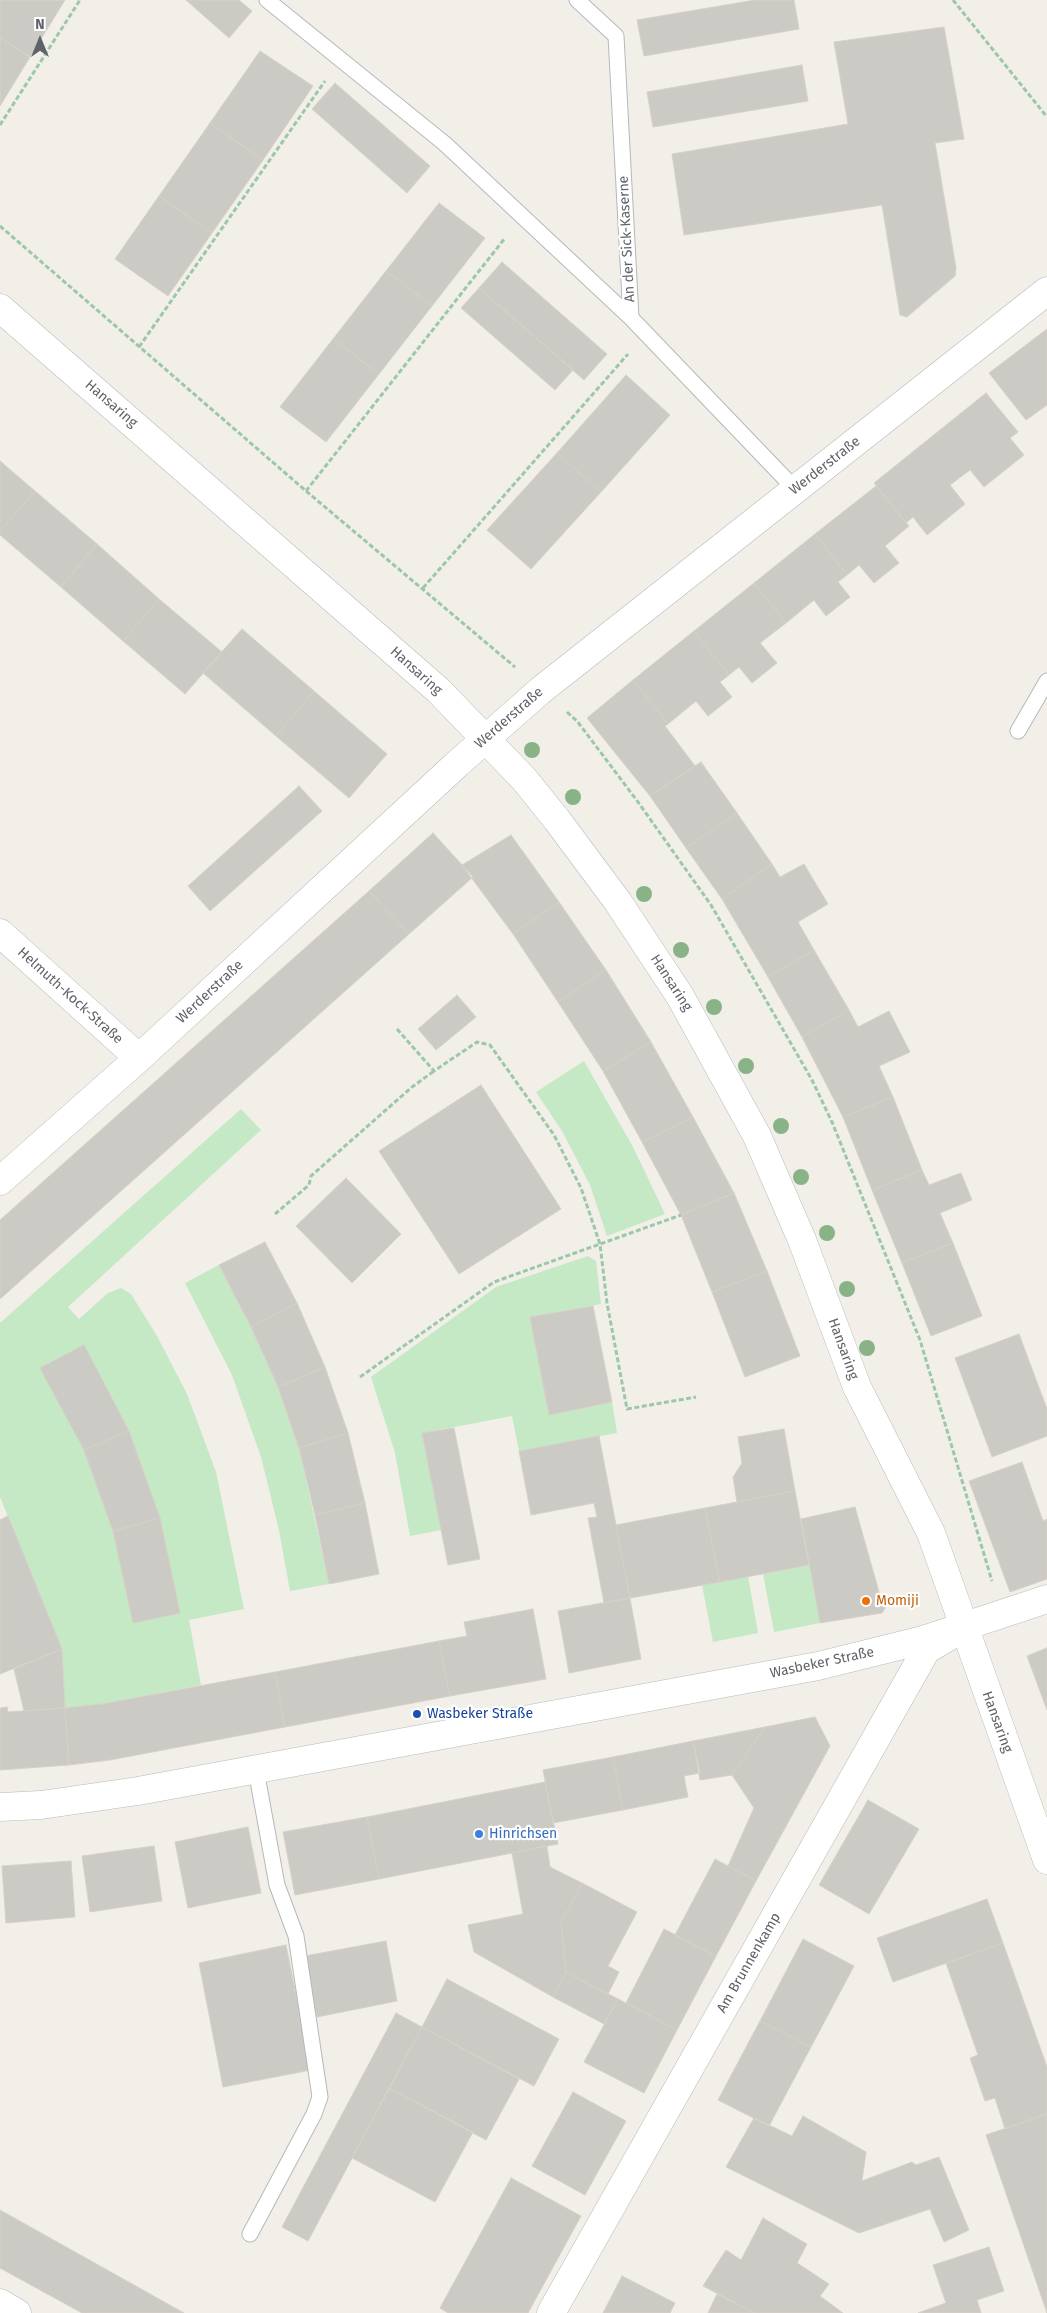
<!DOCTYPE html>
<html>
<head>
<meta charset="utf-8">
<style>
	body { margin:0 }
	#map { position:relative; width:1047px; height:2313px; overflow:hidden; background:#f1efe8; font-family:"Fira Sans",sans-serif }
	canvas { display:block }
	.north { position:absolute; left:15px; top:15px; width:50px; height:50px; -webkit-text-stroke:4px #fff; paint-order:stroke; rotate:0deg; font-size:14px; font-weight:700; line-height:20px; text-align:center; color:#5f6368 }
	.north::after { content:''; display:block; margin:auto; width:18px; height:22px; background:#5f6368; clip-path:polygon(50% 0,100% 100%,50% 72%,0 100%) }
</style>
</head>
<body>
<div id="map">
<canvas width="1047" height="2313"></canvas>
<div class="north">N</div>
</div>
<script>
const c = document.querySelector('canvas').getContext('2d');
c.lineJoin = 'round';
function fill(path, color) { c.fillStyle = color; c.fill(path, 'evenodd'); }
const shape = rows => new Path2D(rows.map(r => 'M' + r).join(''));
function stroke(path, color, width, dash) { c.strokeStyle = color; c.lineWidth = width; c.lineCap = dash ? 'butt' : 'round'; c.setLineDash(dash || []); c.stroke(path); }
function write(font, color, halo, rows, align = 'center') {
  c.font = font + ' "Fira Sans",sans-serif'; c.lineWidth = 4.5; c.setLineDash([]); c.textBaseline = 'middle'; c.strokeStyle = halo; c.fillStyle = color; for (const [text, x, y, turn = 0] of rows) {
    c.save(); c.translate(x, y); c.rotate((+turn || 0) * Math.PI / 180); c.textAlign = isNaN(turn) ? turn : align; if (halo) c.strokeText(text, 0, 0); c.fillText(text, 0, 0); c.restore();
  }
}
fill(shape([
	[584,1061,633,1147,665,1214,607,1236,590,1185,562,1131,536,1092],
	[241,1109,261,1130,68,1307,79,1319,108,1293,121,1288,131,1294,157,1336,187,1394,216,1472,244,1609,189,1620,201,1685,102,1704,65,1708,62,1649,0,1497,0,1323],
	[588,1256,596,1261,601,1304,531,1317,549,1415,612,1402,617,1433,519,1451,512,1416,423,1433,441,1530,410,1536,395,1453,371,1377,496,1287],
	[219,1265,251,1327,278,1387,299,1448,329,1584,290,1591,279,1530,261,1457,232,1375,185,1283],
	[809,1565,820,1623,774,1632,763,1574],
	[748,1576,758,1633,713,1642,702,1585]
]), '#c5e8c5');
const building = shape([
	[0,0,65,0,30,57,0,38,0,0],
	[186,0,239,0,252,11,229,38,186,0],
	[755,0,794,0,799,29,644,56,637,20,755,0],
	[944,27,964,139,935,143,956,268,955,276,907,317,900,315,882,205,684,235,672,154,848,124,834,42,944,27],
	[0,38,30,57,0,106,0,38],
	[260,51,313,86,263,160,210,123,260,51],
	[802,65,808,101,653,127,647,92,802,65],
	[335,83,430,166,407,193,312,109,335,83],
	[210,123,263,160,212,233,159,196,210,123],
	[159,196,212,233,168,296,115,259,159,196],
	[439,203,485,238,432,306,386,271,439,203],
	[502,262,607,354,584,380,479,288,502,262],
	[386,271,432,306,379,374,333,339,386,271],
	[479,288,573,370,555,390,461,308,479,288],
	[1047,329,1047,405,1026,420,989,373,1047,329],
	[333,339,379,374,326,442,280,407,333,339],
	[626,375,670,415,601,492,557,453,626,375],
	[986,393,1018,432,1010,438,1024,455,984,487,970,470,950,485,965,504,927,535,913,517,906,523,874,483,986,393],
	[557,453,601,492,531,569,487,530,557,453],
	[0,461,35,491,0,531,0,461],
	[876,486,909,526,885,546,899,563,874,583,859,565,847,575,815,534,876,486],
	[35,491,97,544,61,587,0,535,0,531,35,491],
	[815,534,847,575,838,582,850,597,826,616,814,600,786,623,754,583,815,534],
	[97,544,159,599,123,641,61,587,97,544],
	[754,583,786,623,760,643,777,663,752,683,739,667,729,675,694,631,754,583],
	[159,599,222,652,185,694,123,641,159,599],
	[242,629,314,691,276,736,203,673,242,629],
	[694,631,729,675,720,682,732,697,708,716,696,701,668,724,633,680,694,631],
	[633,680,668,724,665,726,695,766,650,796,587,718,633,680],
	[314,691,387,754,349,798,276,736,314,691],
	[701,762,737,813,686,848,650,796,701,762],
	[299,786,322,811,210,911,188,886,299,786],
	[737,813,772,864,722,899,686,848,737,813],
	[433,833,473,877,409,934,369,891,433,833],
	[511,835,559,902,513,934,462,865,511,835],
	[772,864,780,877,804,864,828,904,798,922,814,950,768,977,722,899,772,864],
	[369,891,409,934,0,1299,0,1220,369,891],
	[559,902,606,970,558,1002,513,934,559,902],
	[814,950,849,1010,802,1037,768,977,814,950],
	[606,970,651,1042,603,1071,558,1002,606,970],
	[457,995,476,1017,436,1050,418,1029,457,995],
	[849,1010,858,1027,889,1011,910,1052,879,1066,893,1097,843,1117,802,1037,849,1010],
	[651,1042,693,1117,642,1142,603,1071,651,1042],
	[481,1085,561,1209,459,1274,379,1151,481,1085],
	[893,1097,922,1170,872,1190,843,1117,893,1097],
	[693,1117,734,1193,681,1215,642,1142,693,1117],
	[922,1170,929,1185,961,1173,972,1200,940,1213,953,1243,902,1263,872,1190,922,1170],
	[346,1178,401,1234,352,1283,296,1226,346,1178],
	[734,1193,767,1271,712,1292,681,1215,734,1193],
	[265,1242,297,1303,251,1327,219,1265,265,1242],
	[953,1243,982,1316,931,1336,902,1263,953,1243],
	[767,1271,800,1356,745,1377,712,1292,767,1271],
	[297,1303,325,1367,278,1387,251,1327,297,1303],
	[593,1306,612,1402,549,1415,530,1317,593,1306],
	[1019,1334,1047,1409,1047,1436,992,1457,955,1358,1019,1334],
	[84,1345,129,1431,84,1450,40,1368,84,1345],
	[325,1367,348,1433,299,1448,278,1387,325,1367],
	[454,1428,480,1559,448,1565,422,1433,454,1428],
	[784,1429,795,1491,737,1502,733,1477,742,1463,738,1437,784,1429],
	[129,1431,160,1518,113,1531,84,1450,129,1431],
	[348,1433,365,1503,315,1515,299,1448,348,1433],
	[599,1436,630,1598,604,1603,588,1518,597,1517,594,1503,531,1515,519,1451,599,1436],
	[1022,1462,1043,1521,1047,1519,1047,1579,1010,1592,969,1481,1022,1462],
	[795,1491,809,1565,720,1582,705,1508,795,1491],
	[365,1503,379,1574,329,1584,315,1515,365,1503],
	[855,1507,881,1599,886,1607,882,1613,820,1623,801,1519,855,1507],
	[705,1508,720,1582,630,1598,616,1525,705,1508],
	[8,1516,62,1649,0,1674,0,1520,8,1516],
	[160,1518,180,1613,133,1623,113,1531,160,1518],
	[630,1598,641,1659,569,1673,558,1611,630,1598],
	[533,1609,546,1679,450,1696,439,1641,467,1636,464,1622,533,1609],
	[439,1641,450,1696,285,1727,275,1672,439,1641],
	[1047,1648,1047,1710,1027,1656,1047,1648],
	[62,1649,65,1708,24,1711,14,1669,62,1649],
	[275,1672,285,1727,110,1760,69,1765,65,1708,102,1704,275,1672],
	[7,1707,8,1712,65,1708,69,1765,0,1770,0,1708,7,1707],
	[815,1717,830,1746,756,1881,728,1866,754,1808,732,1775,765,1727,815,1717],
	[765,1727,732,1775,700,1780,693,1741,765,1727],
	[693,1741,700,1773,684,1776,688,1797,623,1810,613,1757,693,1741],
	[613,1757,623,1810,553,1823,543,1770,613,1757],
	[545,1782,558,1844,379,1879,367,1817,545,1782],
	[868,1800,919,1829,869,1914,819,1885,868,1800],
	[367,1817,379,1879,295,1895,283,1832,367,1817],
	[248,1827,261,1893,188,1908,175,1842,248,1827],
	[154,1846,162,1901,90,1912,82,1856,154,1846],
	[547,1846,550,1867,582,1883,561,1923,566,1972,553,1997,474,1952,468,1925,523,1914,512,1853,547,1846],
	[715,1859,756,1881,716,1956,675,1935,715,1859],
	[71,1861,75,1917,6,1923,2,1866,71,1861],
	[582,1883,637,1912,608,1966,619,1972,608,1994,566,1972,561,1923,582,1883],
	[987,1899,1003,1943,893,1982,877,1938,987,1899],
	[664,1929,716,1956,677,2030,626,2003,664,1929],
	[803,1939,854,1966,811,2047,760,2021,803,1939],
	[386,1941,397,2001,317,2017,305,1956,386,1941],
	[1003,1943,1047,2067,1047,2114,1005,2129,995,2098,985,2101,970,2058,978,2055,946,1963,1003,1943],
	[286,1945,311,2070,223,2087,199,1963,286,1945],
	[566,1972,618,1999,604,2024,553,1997,566,1972],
	[447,1979,559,2039,534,2086,422,2027,447,1979],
	[618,1999,677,2030,644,2093,584,2062,618,1999],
	[396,2013,422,2027,308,2241,282,2227,396,2013],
	[760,2021,811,2047,769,2126,718,2100,760,2021],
	[422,2027,519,2079,486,2140,389,2088,422,2027],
	[389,2088,473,2132,435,2202,352,2158,389,2088],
	[573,2092,626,2121,585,2195,532,2166,573,2092],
	[1047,2114,1047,2313,986,2135,1047,2114],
	[803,2116,866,2152,862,2181,912,2162,916,2165,939,2157,969,2230,944,2242,930,2209,859,2233,726,2167,754,2118,792,2136,803,2116],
	[511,2178,581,2216,528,2313,448,2313,440,2308,511,2178],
	[0,2210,184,2313,82,2313,0,2268,0,2210],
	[763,2218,807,2244,797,2263,829,2284,820,2296,843,2313,755,2313,703,2286,726,2250,741,2260,763,2218],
	[989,2247,1004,2291,977,2300,981,2313,918,2313,946,2303,933,2265,989,2247],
	[622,2276,675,2303,670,2313,603,2313,622,2276],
	[717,2294,755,2313,708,2313,717,2294]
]);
fill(building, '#cccac5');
stroke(building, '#d6d1c6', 1);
const lane = shape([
	[267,0,444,143,631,318],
	[577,0,616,36,631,318,795,489],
	[1018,731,1047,681],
	[250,2234,314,2114,320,2097,296,1936,277,1885,256,1770]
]);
const street = shape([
	[0,933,139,1058],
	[0,1181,139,1058,456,765,541,690,1047,291],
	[0,2303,17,2313],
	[551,2313,926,1650,953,1634]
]);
const secondary = shape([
	[0,308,438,690,524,779,557,820,618,902,680,996,757,1136,802,1240,857,1387,931,1533,1047,1860],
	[0,1807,41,1805,138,1791,818,1666,923,1640,1047,1599]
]);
stroke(lane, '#b5b8bc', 17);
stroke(street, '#b5b8bc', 29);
stroke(secondary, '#b6babf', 29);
stroke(shape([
	[953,0,1047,117],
	[0,125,80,0],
	[0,226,306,491,515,667],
	[139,347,325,81],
	[306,491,505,238],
	[423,588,628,354],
	[567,712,577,721,638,802,711,905,812,1080,832,1122,920,1340,992,1581],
	[397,1029,434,1071,477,1042,490,1045,554,1135,581,1188,600,1244,607,1303,627,1409,696,1397],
	[275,1214,309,1185,311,1176,412,1087,434,1071],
	[360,1377,494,1282,681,1215]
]), '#9cc7a9', 3, [5, 2.5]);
stroke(lane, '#fff', 15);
stroke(street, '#fff', 28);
stroke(secondary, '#fff', 28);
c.fillStyle = '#89b387';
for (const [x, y] of [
	[532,750],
	[573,797],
	[644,894],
	[681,950],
	[714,1007],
	[746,1066],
	[781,1126],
	[801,1177],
	[827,1233],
	[847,1289],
	[867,1348]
]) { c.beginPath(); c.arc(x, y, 8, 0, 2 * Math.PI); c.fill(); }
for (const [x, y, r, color] of [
	[866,1601,5,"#e8710a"],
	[417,1714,5,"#1a4fb4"],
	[479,1834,5,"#3f7fe0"]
]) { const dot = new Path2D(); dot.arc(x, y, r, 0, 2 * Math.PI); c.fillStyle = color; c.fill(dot); stroke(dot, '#fff', 2); }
write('14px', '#5f6368', '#fff', [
	["An der Sick-Kaserne",627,239,-93],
	["Hansaring",111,404,41],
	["Werderstraße",825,466,-38],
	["Hansaring",416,671,42],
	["Werderstraße",509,718,-41],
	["Hansaring",671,983,57],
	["Werderstraße",210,992,-43],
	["Helmuth-Kock-Straße",70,996,42],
	["Hansaring",843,1349,70],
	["Wasbeker Straße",822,1663,-12],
	["Hansaring",997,1722,70],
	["Am Brunnenkamp",749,1963,-60]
]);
write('14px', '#c56008', '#fff', [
	["Momiji",876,1601]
], 'left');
write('14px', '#164399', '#fff', [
	["Wasbeker Straße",427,1714]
], 'left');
write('14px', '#366cbe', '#fff', [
	["Hinrichsen",489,1834]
], 'left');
</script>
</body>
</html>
